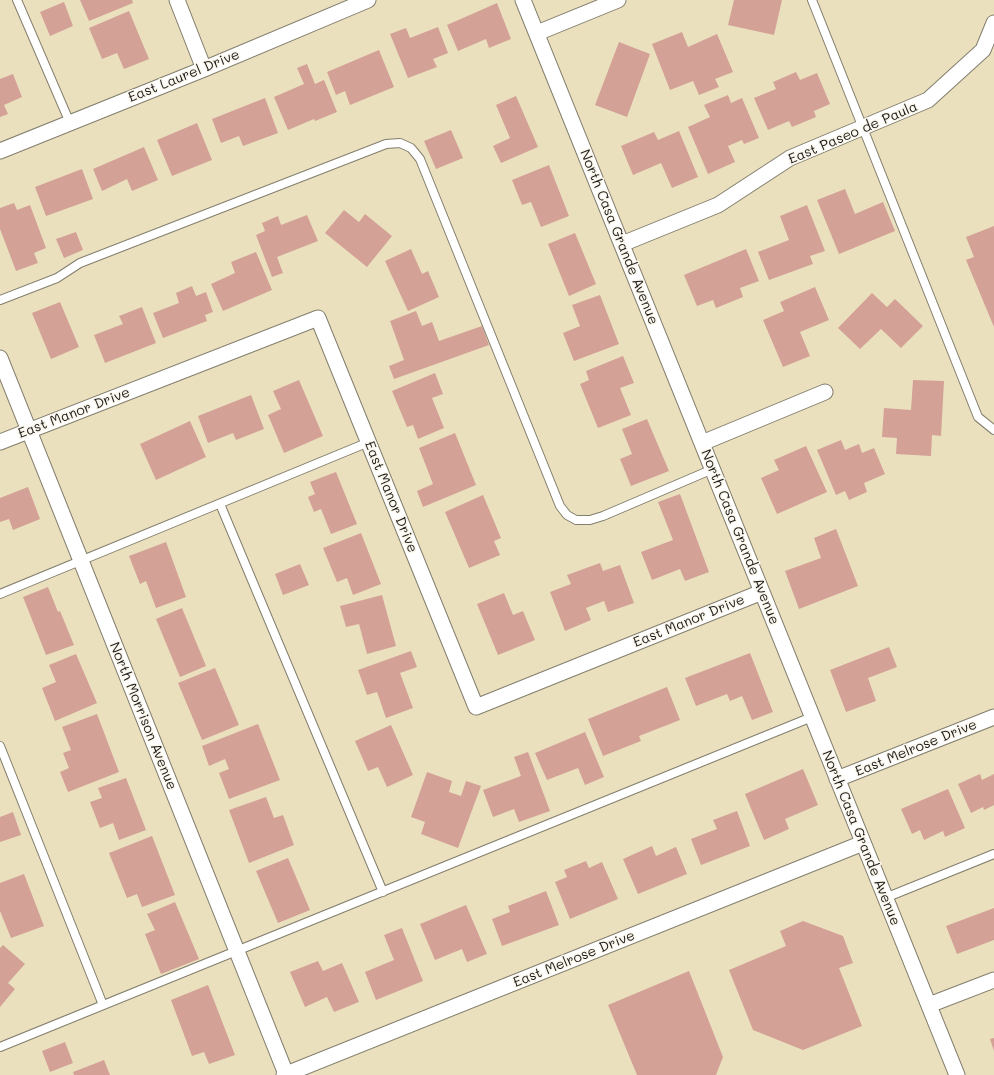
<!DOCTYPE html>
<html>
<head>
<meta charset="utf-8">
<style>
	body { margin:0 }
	canvas { display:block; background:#eae0be }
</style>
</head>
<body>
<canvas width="994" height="1075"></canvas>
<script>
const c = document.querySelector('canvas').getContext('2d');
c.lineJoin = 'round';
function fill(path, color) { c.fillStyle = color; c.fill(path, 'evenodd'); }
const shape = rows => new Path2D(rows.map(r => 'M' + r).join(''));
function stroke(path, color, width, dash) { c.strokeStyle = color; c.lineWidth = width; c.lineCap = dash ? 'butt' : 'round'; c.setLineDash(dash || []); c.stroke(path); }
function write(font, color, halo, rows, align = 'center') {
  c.font = font + ' Mali,sans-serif'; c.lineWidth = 3; c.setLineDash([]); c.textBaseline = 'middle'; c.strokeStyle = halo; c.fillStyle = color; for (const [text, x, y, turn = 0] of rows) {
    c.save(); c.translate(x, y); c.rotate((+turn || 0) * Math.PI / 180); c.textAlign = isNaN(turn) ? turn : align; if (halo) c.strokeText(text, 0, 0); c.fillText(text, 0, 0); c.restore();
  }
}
fill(shape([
	[80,0,132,0,133,3,89,21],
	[734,0,782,0,774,35,728,25],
	[64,2,73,26,50,36,40,12],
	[497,3,511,39,489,48,486,39,458,51,447,25],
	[129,11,149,59,124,69,117,53,102,59,89,28],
	[438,27,448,53,433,59,437,67,408,78,390,34,406,28,410,38],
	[682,32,688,47,717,34,733,72,715,79,719,87,699,95,693,81,670,90,652,44],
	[619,42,650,54,627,117,595,105],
	[379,50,394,87,350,105,345,91,336,95,327,72],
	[307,64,315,84,324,80,337,112,315,121,314,119,288,130,274,97,304,84,297,68],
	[796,72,800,80,817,73,830,104,814,111,816,117,792,127,789,121,768,130,754,98,776,89,773,82],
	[13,74,22,97,4,105,8,114,0,117,0,79],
	[728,95,731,103,742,98,759,138,744,144,742,140,728,146,735,162,708,174,688,127,710,117,704,105],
	[516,96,538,147,501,163,493,146,510,138,496,105],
	[265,98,278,133,243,146,239,136,221,143,212,119],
	[197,123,212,160,172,176,157,140],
	[451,130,463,158,436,169,424,141],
	[679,131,698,177,672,188,661,163,633,175,621,146,654,132,658,140],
	[144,147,158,180,132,191,127,179,102,191,93,169],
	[549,165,569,216,541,227,531,202,522,205,512,180],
	[82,169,93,199,46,216,35,187],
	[845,189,855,214,883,202,895,231,839,254,817,200],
	[14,203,17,210,30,205,46,248,34,253,38,263,16,271,0,229,0,208],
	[807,205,825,251,810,256,813,264,769,280,758,252,789,240,780,216],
	[344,210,359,222,365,214,392,236,367,267,325,233],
	[307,215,318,241,277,257,283,273,272,277,256,235,265,231,262,223,278,216,281,225],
	[994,226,994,327,966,260,974,257,966,237],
	[76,232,83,250,64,258,56,239],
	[575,233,596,284,569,296,548,244],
	[411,249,422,274,428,271,439,297,408,311,385,261],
	[746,249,759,281,740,288,743,297,716,308,713,300,697,306,684,275],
	[256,252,272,290,223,311,211,284,235,273,231,262],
	[192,286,196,296,206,292,213,312,205,315,207,321,163,338,153,313,179,303,176,293],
	[815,287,829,320,800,332,810,356,783,367,763,320,784,311,780,302],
	[872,293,887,307,895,299,923,326,901,348,881,329,860,349,838,328],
	[600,295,619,344,574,361,563,333,580,326,572,305],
	[60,302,79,347,51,359,32,313],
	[142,307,156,343,105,363,94,335,123,324,119,316],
	[416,311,422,326,432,322,439,341,482,326,489,345,394,379,389,366,404,360,390,321],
	[623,356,634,383,620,388,631,415,598,428,580,384,589,380,586,371],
	[435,373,443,394,432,398,444,428,418,439,413,425,407,427,392,391],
	[299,380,323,436,284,453,268,415,281,409,273,391],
	[913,380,944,381,941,436,932,435,931,456,896,454,897,438,882,437,884,408,911,410],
	[251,395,264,429,236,440,233,433,208,443,198,416],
	[647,419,669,471,631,486,620,459,632,454,622,429],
	[190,421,206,457,156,480,140,444],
	[455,433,476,485,423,507,417,491,433,484,419,448],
	[841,440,845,450,859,444,862,453,874,448,885,474,864,483,867,492,849,500,845,491,836,495,817,450],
	[806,446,827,492,777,514,761,478,779,470,774,460],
	[336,472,357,524,331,534,321,509,314,512,308,497,315,494,310,482],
	[28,487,40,519,13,530,9,519,0,522,0,498],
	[680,494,709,572,685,581,680,569,652,580,641,552,673,540,658,502],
	[483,495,501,538,494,541,500,555,469,568,445,512],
	[836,529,858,586,799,609,785,571,821,558,814,538],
	[361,533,381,584,353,595,347,578,337,582,323,548],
	[166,542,186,597,156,608,146,581,140,584,129,556],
	[600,563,603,571,620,565,634,603,608,612,604,601,586,608,591,620,565,631,550,592,571,584,567,575],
	[300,564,309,585,283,595,275,574],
	[48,587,58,612,60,611,74,645,46,655,23,597],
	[504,593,513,615,523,611,535,640,498,655,477,604],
	[382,595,396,646,367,654,359,624,346,627,340,606],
	[182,608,206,666,180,677,156,619],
	[889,647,897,667,868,678,876,701,846,712,830,670],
	[411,651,417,667,400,673,413,708,386,718,377,692,367,695,358,670],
	[750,653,773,712,752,720,742,696,730,701,727,694,696,706,685,678],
	[76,654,97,703,55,721,42,688,56,682,49,665],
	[215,668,239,725,202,740,178,683],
	[667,687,680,720,639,736,641,741,603,756,588,719],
	[97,714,119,772,68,792,60,772,69,768,63,753,71,750,62,727],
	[258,724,280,780,229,799,219,773,229,769,225,759,209,766,202,746],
	[391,725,413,775,387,787,378,767,368,771,355,741],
	[585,732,604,777,585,785,578,768,547,780,535,753],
	[528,752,550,811,519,822,514,809,493,817,483,790,521,776,514,757],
	[803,769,818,805,785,819,789,829,764,840,745,794],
	[427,772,452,781,449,792,461,796,466,781,481,786,458,848,421,834,425,822,411,817],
	[980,774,982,780,994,774,994,805,984,810,983,807,971,813,958,784],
	[126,778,146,830,119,840,113,823,100,828,90,802,102,798,98,788],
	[948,789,965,828,945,837,943,831,924,840,920,830,912,834,901,809],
	[266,797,274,818,283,815,294,845,249,863,229,810],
	[737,811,750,846,701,865,691,839,717,829,713,820],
	[13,812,21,835,0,842,0,817],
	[152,836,175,895,142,907,137,894,127,898,109,853],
	[652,846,656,856,676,847,687,874,638,894,623,859],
	[288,858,310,910,278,923,256,871],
	[586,861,589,868,602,862,618,899,570,919,555,882,567,877,564,870],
	[24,874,44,926,11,938,0,911,0,883],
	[546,891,559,925,502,946,492,919,510,912,508,906],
	[175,902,199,959,161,974,145,934,155,930,147,914],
	[466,905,487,954,467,962,462,949,435,960,420,924],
	[994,908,994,940,957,954,946,926],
	[803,921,843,936,853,963,839,968,862,1026,803,1050,753,1030,729,970,786,946,780,931],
	[402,928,423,981,376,1000,365,972,394,960,384,935],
	[3,945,25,964,8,983,15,989,0,1007,0,948],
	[318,961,323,971,342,963,359,1002,334,1012,327,997,305,1007,290,972],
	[689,971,723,1057,716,1075,637,1075,608,1005],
	[208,985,235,1055,209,1064,204,1052,192,1056,171,1000],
	[994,1038,994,1051,990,1039],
	[65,1042,73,1063,50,1072,42,1051],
	[104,1060,110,1075,74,1075,73,1072]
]), '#d4a197');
const service = shape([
	[17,0,70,123],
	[812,0,978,417,994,430],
	[0,300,57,278,80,263,386,144,400,143,411,148,420,159,560,506,567,515,576,520,590,520,603,516,713,469],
	[220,504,383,892],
	[0,594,369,442],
	[0,746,103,1005],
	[885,898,994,854],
	[0,1047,812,717]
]);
const minor = shape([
	[177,0,204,69],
	[523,0,957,1075],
	[537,33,618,0],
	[0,151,204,69,368,0],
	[622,244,718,205,790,158,928,100,983,50,994,23],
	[0,358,286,1074],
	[0,442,318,318,476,707,762,592],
	[702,443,825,392],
	[837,779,994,717],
	[929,1005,994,980],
	[284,1075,863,843]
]);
stroke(service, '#837e6d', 10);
stroke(minor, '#837e6d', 17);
stroke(service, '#fff', 8);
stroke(minor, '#fff', 15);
write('14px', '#1c1c1c', '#fbf7ec', [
	["East Laurel Drive",184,76,-22],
	["East Paseo de Paula",853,133,-23],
	["North Casa Grande Avenue",619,237,68],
	["East Manor Drive",74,413,-21],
	["East Manor Drive",391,497,68],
	["North Casa Grande Avenue",740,537,68],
	["East Manor Drive",689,621,-22],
	["North Morrison Avenue",143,716,68],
	["East Melrose Drive",916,748,-22],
	["North Casa Grande Avenue",861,838,68],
	["East Melrose Drive",574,959,-22]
]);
</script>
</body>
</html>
